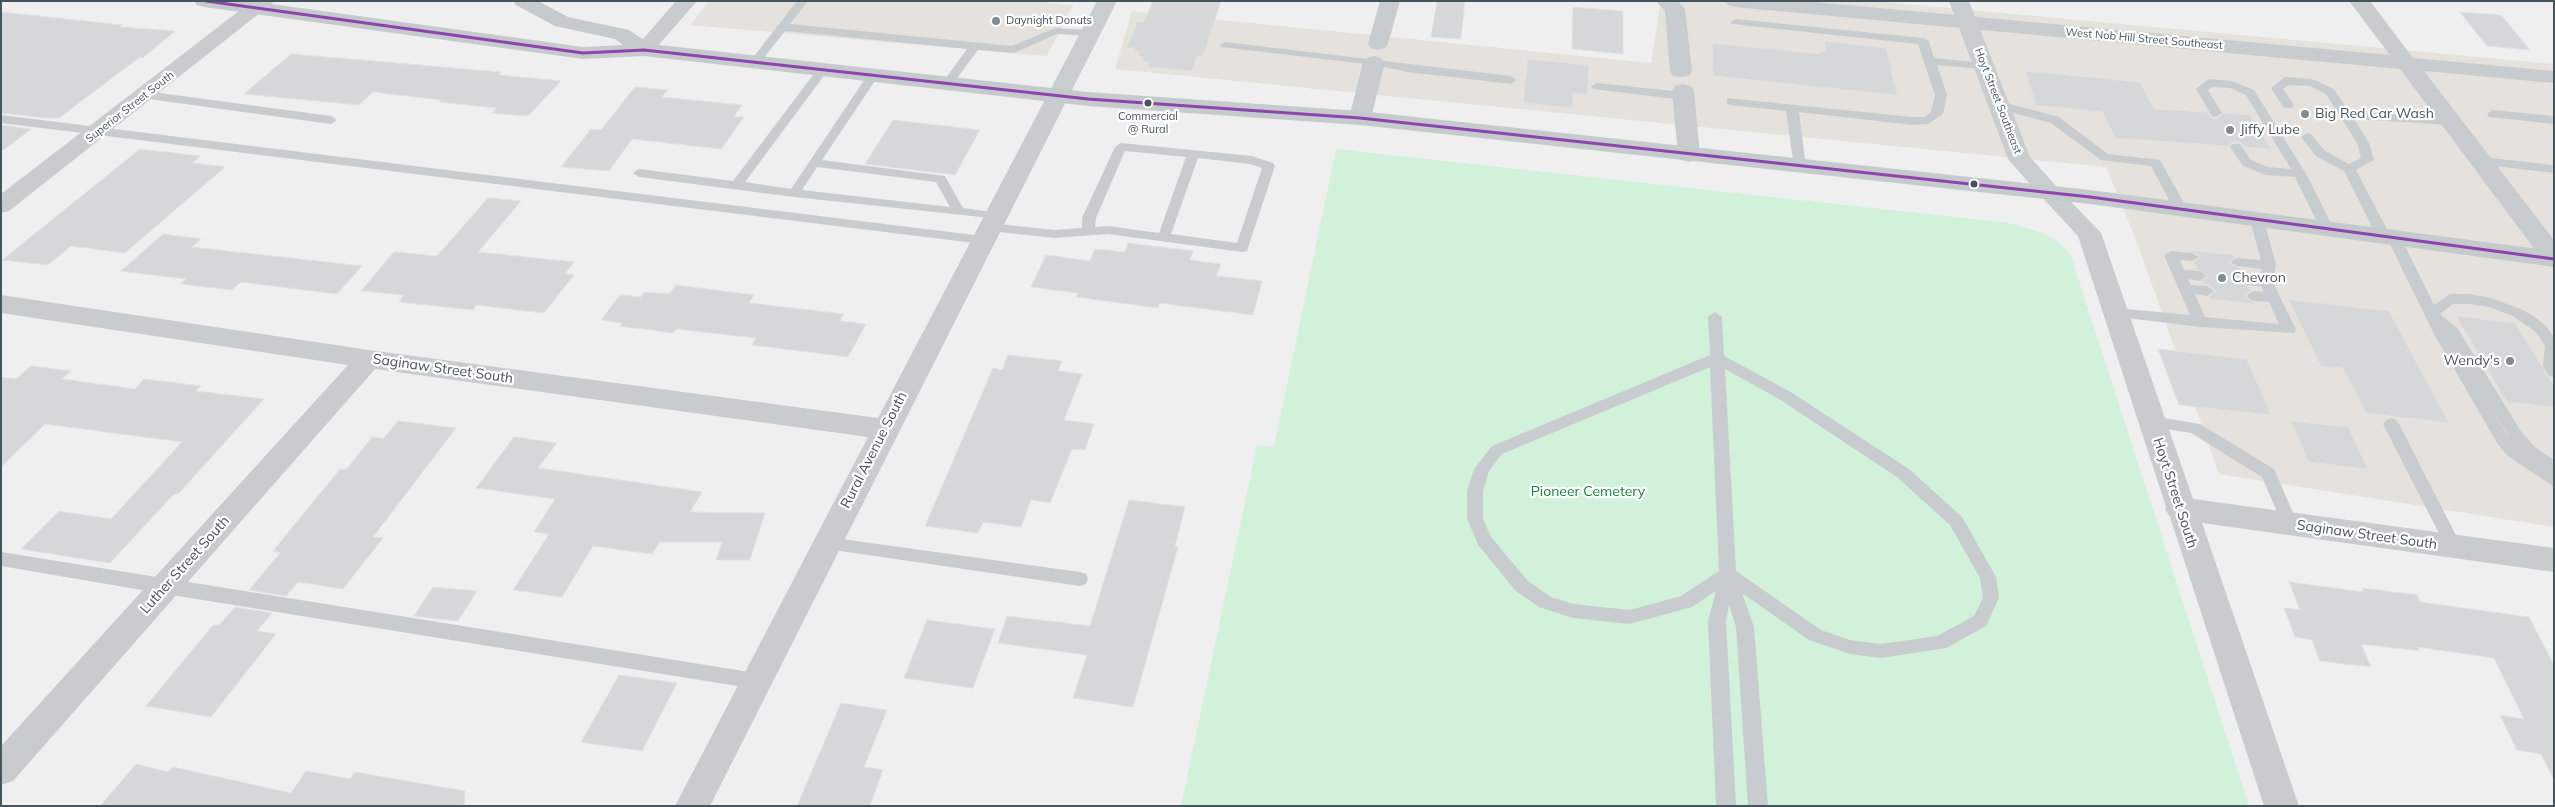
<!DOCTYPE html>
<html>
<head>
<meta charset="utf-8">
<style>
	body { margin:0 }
	#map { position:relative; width:2555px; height:807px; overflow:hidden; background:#f0efef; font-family:Mulish,sans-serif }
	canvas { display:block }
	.frame { position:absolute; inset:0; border:2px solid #45555d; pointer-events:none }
</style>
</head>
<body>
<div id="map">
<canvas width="2555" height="807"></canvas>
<div class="frame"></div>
</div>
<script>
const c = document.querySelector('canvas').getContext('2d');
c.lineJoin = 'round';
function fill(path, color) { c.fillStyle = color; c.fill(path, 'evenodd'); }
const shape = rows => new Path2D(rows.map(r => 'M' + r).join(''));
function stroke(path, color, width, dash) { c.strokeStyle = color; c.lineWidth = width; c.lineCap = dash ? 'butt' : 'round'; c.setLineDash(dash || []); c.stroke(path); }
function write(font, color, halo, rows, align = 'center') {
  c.font = font + ' Mulish,sans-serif'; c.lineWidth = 4.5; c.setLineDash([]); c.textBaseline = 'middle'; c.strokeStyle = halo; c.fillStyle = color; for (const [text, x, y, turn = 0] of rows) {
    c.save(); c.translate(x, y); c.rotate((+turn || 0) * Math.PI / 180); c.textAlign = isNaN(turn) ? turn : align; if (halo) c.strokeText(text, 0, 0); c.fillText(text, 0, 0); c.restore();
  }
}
fill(shape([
	[709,1,1033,1,1073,5,1047,56,690,25],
	[1661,1,1873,1,2554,64,2554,527,2219,474,2138,245,2106,167,1115,69,1132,11,1651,63]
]), '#e5e2dd');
fill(shape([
	[1336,149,2009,223,2043,233,2058,242,2070,253,2249,806,1181,806,1257,445,1274,447]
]), '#d2f1da');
const building = shape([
	[1153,1,1221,1,1203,56,1197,56,1192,71,1148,67,1149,62,1142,62,1143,57,1138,56,1140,52,1134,51,1135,48,1127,48,1137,22,1144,22,1153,1],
	[1437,1,1465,1,1461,39,1431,37,1437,1],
	[1573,7,1623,11,1623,54,1572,49,1573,7],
	[1,12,123,25,120,27,175,31,143,58,140,57,59,118,45,118,1,113,1,12],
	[2460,12,2501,15,2530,50,2487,46,2460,12],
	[1825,41,1886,48,1897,95,1713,76,1712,43,1820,54,1820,51,1826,52,1825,41],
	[291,54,501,72,499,75,561,81,528,116,492,113,497,108,439,102,441,100,373,92,359,105,244,94,291,54],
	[1528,59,1589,65,1587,95,1573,93,1572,108,1523,103,1528,59],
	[2025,71,2140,82,2154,109,2208,112,2210,117,2216,119,2224,113,2250,115,2271,149,2245,147,2240,142,2232,142,2228,146,2115,138,2103,112,2036,105,2025,71],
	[635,87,668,90,662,97,742,105,734,116,744,117,721,149,632,139,609,171,561,167,591,129,601,130,635,87],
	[893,120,980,130,955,175,865,164,893,120],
	[1,125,31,129,1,152,1,125],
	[140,149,200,156,192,163,225,167,125,253,71,246,48,265,2,260,140,149],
	[488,198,521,201,478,252,574,262,565,274,574,275,544,313,476,305,473,310,399,302,404,295,361,291,394,252,437,256,488,198],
	[163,234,201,239,192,247,362,266,337,294,241,282,232,290,180,284,186,279,121,271,163,234],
	[1128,243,1193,251,1190,260,1221,264,1216,276,1262,281,1253,315,1159,303,1158,308,1076,297,1078,293,1031,287,1046,255,1090,261,1095,249,1125,252,1128,243],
	[2188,250,2234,255,2235,257,2228,263,2240,268,2242,275,2236,280,2248,287,2250,291,2244,296,2256,304,2210,299,2209,297,2216,291,2208,284,2203,284,2202,282,2209,276,2197,269,2194,262,2201,256,2188,250],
	[676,285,754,295,749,303,844,314,840,321,866,324,848,357,752,345,756,338,676,329,673,333,620,326,622,323,601,320,620,295,641,297,644,292,669,294,676,285],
	[2289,300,2389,311,2449,423,2366,413,2343,368,2321,366,2289,300],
	[2456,316,2515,323,2554,386,2554,407,2507,402,2456,316],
	[2158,349,2247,359,2271,415,2179,405,2158,349],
	[1008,355,1062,361,1058,371,1082,374,1064,420,1094,424,1085,450,1072,449,1050,503,1031,500,1021,527,983,522,978,533,925,526,993,368,1002,370,1008,355],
	[31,366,71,371,62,379,135,389,144,379,201,386,196,391,264,399,178,494,174,494,110,563,21,549,59,511,111,519,182,442,45,424,1,467,1,377,16,379,31,366],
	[398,421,456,428,373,537,383,538,343,589,298,582,286,596,249,590,280,553,273,551,340,469,346,470,372,437,383,439,398,421],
	[2291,421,2348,427,2368,469,2309,462,2291,421],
	[514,437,557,443,538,468,702,492,690,512,765,513,750,560,716,560,722,542,660,542,652,554,593,546,562,597,513,590,549,534,534,532,555,499,476,488,514,437],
	[1129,500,1185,507,1175,546,1178,547,1133,707,1073,698,1087,655,998,643,1007,616,1090,626,1129,500],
	[2289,582,2364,592,2362,588,2417,595,2420,602,2529,617,2554,665,2554,780,2541,754,2517,750,2500,715,2524,719,2494,658,2418,647,2420,651,2361,644,2371,667,2320,661,2312,640,2295,637,2284,608,2300,610,2289,582],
	[433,587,477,591,458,621,414,616,433,587],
	[235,607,272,613,257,631,276,634,211,717,146,706,213,625,219,625,235,607],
	[927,620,995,629,973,688,904,678,927,620],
	[619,675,677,683,642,751,581,742,619,675],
	[841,703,887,710,864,767,883,770,870,806,797,806,841,703],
	[136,764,168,772,173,767,291,793,306,771,350,779,355,772,465,791,464,806,100,806,136,764]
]);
fill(building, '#d6d7d8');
stroke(building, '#e1e1e2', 1);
fill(shape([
	[797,1,808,1,790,24,1012,46,1055,28,1089,30,1095,33,1089,36,1057,34,1014,53,978,50,952,85,948,87,942,83,967,49,785,31,759,64,751,64,751,60,797,1],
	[1736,19,1923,38,1929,41,1934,58,1984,63,1990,66,1984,69,1937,65,1947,95,1943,114,1928,124,1912,125,1799,112,1806,167,1800,171,1794,167,1786,111,1731,105,1727,104,1727,98,1912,117,1925,117,1931,112,1935,95,1918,44,1732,24,1730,22,1736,19],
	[1225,42,1511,76,1517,80,1511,84,1408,72,1374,65,1221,47,1219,45,1225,42],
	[823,66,829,69,745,182,791,189,869,73,873,72,879,75,822,160,945,176,963,208,1000,213,1002,216,1000,219,794,197,639,177,633,173,639,169,733,181,819,67,823,66],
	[817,167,936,182,950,207,802,190,817,167],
	[2285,77,2312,79,2334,89,2349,112,2450,117,2456,121,2450,125,2354,119,2369,143,2374,160,2356,170,2390,235,2399,235,2401,238,2434,305,2450,294,2469,294,2491,298,2523,310,2535,317,2546,326,2554,337,2554,377,2549,376,2543,366,2545,346,2536,332,2513,316,2489,307,2469,304,2453,304,2440,314,2458,329,2522,433,2536,448,2554,460,2554,487,2508,456,2497,443,2434,334,2388,240,2379,240,2377,237,2344,171,2317,157,2301,137,2307,133,2311,134,2325,151,2349,164,2361,158,2357,143,2326,94,2310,86,2288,85,2283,89,2294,105,2292,108,2284,108,2271,88,2285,77],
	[2488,402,2509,437,2507,435,2488,402],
	[2209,79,2232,81,2254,90,2306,174,2334,229,2332,232,2322,232,2295,177,2266,175,2243,166,2230,147,2232,144,2240,144,2251,160,2268,167,2291,169,2246,95,2230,88,2212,87,2208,90,2222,113,2216,117,2212,116,2196,89,2209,79],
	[1597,83,1683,92,1689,96,1683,100,1593,89,1591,87,1597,83],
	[145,91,331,116,337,120,331,124,141,98,141,92,145,91],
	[1999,101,2059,117,2108,154,2160,160,2188,210,2186,213,2176,213,2151,166,2101,160,2051,123,1995,108,1993,105,1999,101],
	[2493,110,2554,116,2554,124,2489,117,2487,114,2493,110],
	[1,115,982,236,989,240,982,244,1,123,1,115],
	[1121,143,1252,156,1273,163,1275,166,1247,251,1242,252,1108,234,1055,238,989,231,982,227,989,223,1055,230,1082,228,1082,218,1115,147,1121,143],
	[1125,151,1186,157,1159,233,1108,226,1095,227,1096,218,1125,151],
	[1198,158,1250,164,1262,168,1237,243,1171,234,1198,158],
	[2482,157,2554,165,2554,173,2478,164,2476,161,2478,158,2482,157],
	[2257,216,2264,220,2276,265,2273,282,2296,330,2294,333,2200,327,2111,316,2109,313,2116,308,2190,315,2164,255,2171,251,2192,253,2199,257,2192,261,2180,260,2184,270,2200,271,2207,276,2200,281,2188,279,2191,285,2207,286,2214,291,2207,296,2195,294,2205,317,2279,324,2269,302,2253,301,2246,296,2253,291,2264,292,2261,286,2245,285,2238,280,2245,275,2260,277,2262,269,2237,266,2230,262,2237,258,2261,260,2250,220,2257,216],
	[1715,312,1722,317,1724,356,1789,391,1909,469,1962,517,1996,577,1999,598,1986,626,1946,648,1881,658,1850,654,1809,640,1742,593,1754,627,1768,806,1748,806,1736,627,1729,605,1726,621,1736,806,1716,806,1708,621,1716,591,1692,607,1630,624,1573,618,1539,607,1516,591,1479,546,1467,519,1467,491,1474,469,1492,446,1710,355,1708,317,1715,312],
	[1710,367,1719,571,1681,596,1630,610,1573,604,1551,597,1528,581,1491,537,1483,519,1483,491,1489,471,1502,454,1710,367],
	[1725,369,1779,399,1897,477,1950,525,1980,578,1983,598,1974,616,1937,636,1881,644,1850,640,1821,630,1736,571,1725,369],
	[2152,416,2200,424,2274,469,2298,524,2296,528,2290,530,2284,528,2262,477,2191,433,2147,426,2144,422,2147,418,2152,416],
	[2391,418,2396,420,2399,424,2462,547,2460,552,2454,553,2448,552,2446,547,2383,424,2386,420,2391,418],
	[827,537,1080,572,1086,574,1088,579,1086,584,1080,586,827,549,821,548,819,543,821,538,827,537],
	[1,552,756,673,762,676,765,681,762,686,756,689,165,594,1,566,1,552]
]), '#c8ccce');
fill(shape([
	[252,1,275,1,9,211,1,213,1,194,252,1],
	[676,1,697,1,651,54,644,56,637,54,634,50,637,46,676,1],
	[1380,1,1400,1,1388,44,1385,48,1378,50,1371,48,1368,44,1380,1],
	[1656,1,1678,1,1685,9,1692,71,1689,76,1681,77,1673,76,1670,71,1665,11,1656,1],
	[1725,1,1803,1,2390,55,2349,1,2370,1,2413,58,2554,71,2554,83,2424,71,2554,240,2554,265,2545,263,2400,69,1735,7,1728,5,1725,1],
	[1374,56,1381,58,1385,62,1371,118,1368,123,1360,125,1352,123,1349,118,1363,62,1367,58,1374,56],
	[1683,84,1691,86,1694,91,1700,155,1697,160,1689,162,1681,160,1678,155,1672,91,1675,86,1683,84],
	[1058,89,1066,91,1069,96,710,806,675,806,868,437,375,369,13,781,1,785,1,746,348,365,1,313,1,295,369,350,878,418,1047,96,1050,91,1058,89],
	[2050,186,2058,188,2101,233,2193,499,2554,548,2554,572,2202,523,2299,806,2264,806,2170,517,2165,509,2166,507,2078,236,2038,193,2042,188,2050,186]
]), '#c8ccce');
fill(shape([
	[1097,1,1117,1,1069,96,1066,101,1058,103,1050,101,1047,96,1097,1],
	[1949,1,1969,1,2030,157,2058,188,2062,193,2058,198,2050,200,2042,198,2008,159,1949,1]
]), '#c9cdd0');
fill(shape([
	[194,1,250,1,583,47,623,45,615,39,555,26,516,5,513,1,538,1,568,17,629,30,650,44,1088,92,1360,111,2090,190,2554,251,2554,267,2090,204,1360,125,1088,106,644,56,583,59,204,7,197,5,194,1]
]), '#c5cacd');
stroke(shape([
	[206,1,583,53,644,50,1088,99,1360,118,2090,197,2554,259]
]), '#8e44ad', 3);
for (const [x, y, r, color] of [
	[996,21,5,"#818b90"],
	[1148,103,4.5,"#45555d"],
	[2305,114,5,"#818b90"],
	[2230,130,5,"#818b90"],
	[1974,184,4.5,"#45555d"],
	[2222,278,5,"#818b90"],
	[2510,361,5,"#818b90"]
]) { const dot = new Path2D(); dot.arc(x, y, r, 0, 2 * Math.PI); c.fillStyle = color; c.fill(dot); stroke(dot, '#fff', 2); }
write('11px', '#45555d', '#fff', [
	["Daynight Donuts",1006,21]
], 'left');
write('11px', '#45555d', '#fff', [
	["West Nob Hill Street Southeast",2144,39,5],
	["Hoyt Street Southeast",1998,101,69],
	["Superior Street South",130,107,-38]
]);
write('11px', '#45555d', '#fff', [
	["Commercial",1148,117],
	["@ Rural",1148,130]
]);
write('14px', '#45555d', '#fff', [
	["Big Red Car Wash",2315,114],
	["Jiffy Lube",2240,130],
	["Chevron",2232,278],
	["Wendy's",2500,361,"right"]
], 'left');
write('14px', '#45555d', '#fff', [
	["Saginaw Street South",443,369,8],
	["Rural Avenue South",874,450,-63],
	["Hoyt Street South",2175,493,72],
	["Saginaw Street South",2367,535,8],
	["Luther Street South",185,565,-48]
]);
write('14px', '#11833c', '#fff', [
	["Pioneer Cemetery",1588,492]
]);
</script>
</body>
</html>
